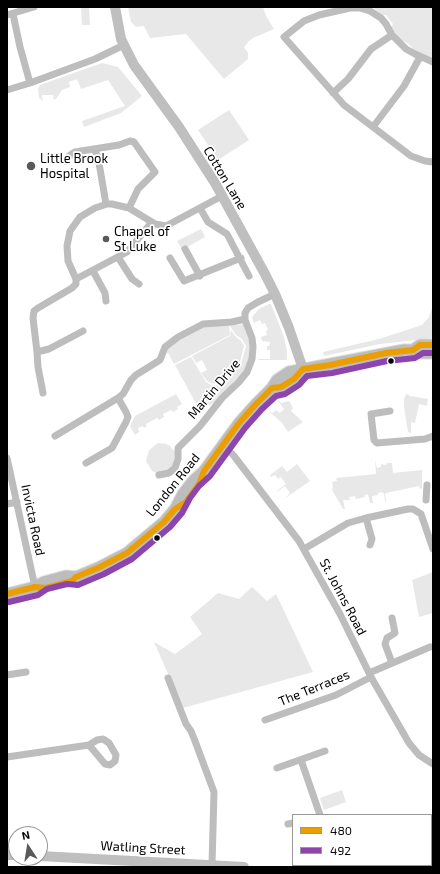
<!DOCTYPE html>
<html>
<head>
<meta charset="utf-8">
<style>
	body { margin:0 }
	#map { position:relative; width:440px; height:874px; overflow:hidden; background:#fff; font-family:"Exo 2",sans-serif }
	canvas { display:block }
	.frame { position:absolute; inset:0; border:8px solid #000; pointer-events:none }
	.legend { position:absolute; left:292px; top:814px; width:140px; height:52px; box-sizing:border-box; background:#fff; border:1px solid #999; margin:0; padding:5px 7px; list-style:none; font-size:12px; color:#000 }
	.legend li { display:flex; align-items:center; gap:8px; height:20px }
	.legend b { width:20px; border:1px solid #999 }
	.north { position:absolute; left:8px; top:826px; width:40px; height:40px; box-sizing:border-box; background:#fff; border:1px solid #999; border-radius:50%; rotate:348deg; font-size:11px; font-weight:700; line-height:16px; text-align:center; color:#000 }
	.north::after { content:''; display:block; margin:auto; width:14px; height:18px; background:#595959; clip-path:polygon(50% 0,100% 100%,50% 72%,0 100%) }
</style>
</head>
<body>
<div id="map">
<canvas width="440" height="874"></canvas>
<div class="frame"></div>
<ul class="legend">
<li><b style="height:5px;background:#eb9e00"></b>480</li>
<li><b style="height:5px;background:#8e44ad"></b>492</li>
</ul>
<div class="north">N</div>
</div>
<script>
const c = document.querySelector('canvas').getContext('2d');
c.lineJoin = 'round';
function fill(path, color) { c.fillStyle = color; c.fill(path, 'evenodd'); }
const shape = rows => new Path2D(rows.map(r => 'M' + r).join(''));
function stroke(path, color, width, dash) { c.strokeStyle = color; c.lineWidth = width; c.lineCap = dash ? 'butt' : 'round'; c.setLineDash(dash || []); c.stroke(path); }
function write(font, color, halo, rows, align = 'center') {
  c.font = font + ' "Exo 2",sans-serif'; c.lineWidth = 3.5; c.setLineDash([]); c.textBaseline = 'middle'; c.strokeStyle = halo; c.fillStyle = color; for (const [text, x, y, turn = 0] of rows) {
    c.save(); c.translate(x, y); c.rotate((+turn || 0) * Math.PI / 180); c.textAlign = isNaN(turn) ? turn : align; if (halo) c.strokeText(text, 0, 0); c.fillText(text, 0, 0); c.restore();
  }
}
fill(shape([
	[81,7,89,7,90,25,82,25],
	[128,7,263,7,266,16,274,29,253,38,249,41,244,47,248,53,248,59,224,79,186,34,150,38,144,26,136,27,131,22],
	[372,7,433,7,433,58,413,50,412,47,404,41,402,41,391,28,393,24,386,15,382,15],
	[102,63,118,67,142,96,121,113,84,127,82,121,125,106,108,80,81,89,77,79,69,82,70,87,62,90,56,99,54,100,53,95,42,95,43,101,39,98,38,89,40,85],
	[229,110,249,140,218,160,198,130],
	[201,229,205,237,182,250,177,241],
	[269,304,271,304,284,337,287,351,287,360,258,360,258,359,270,359,270,350,267,350,267,346,269,346,270,342,262,341,261,337,267,335,266,331,268,330,265,323,262,324,260,320,254,323,252,317,259,309],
	[433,305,433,338,380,344,324,356,323,352,379,339,422,325,429,317],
	[229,324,230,335,174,364,169,354,165,352,167,347,200,327],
	[243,324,249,340,251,353,246,368,240,377,215,402,200,411,175,365,191,357,206,382,213,386,220,384,241,364,246,346,242,339,236,335,230,326],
	[231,330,235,336,241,341,244,346,240,362,237,366,229,372,221,382,216,384,211,383,207,381,201,373,207,370,202,360,196,363,192,356,230,336],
	[176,394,182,404,177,407,178,409,173,412,171,410,163,414,164,417,159,420,157,418,146,424,147,426,144,428,143,426,138,428,139,432,135,435,130,426,135,416],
	[406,394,409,395,410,396,428,399,427,406,419,404,415,423,411,422,411,433,408,432,404,407,404,399],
	[277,399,281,403,289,401,293,408,291,411,303,422,288,432,282,423,270,412,273,413,276,410,280,413,284,409,277,400],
	[158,443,166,444,170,446,175,452,173,468,159,474,152,471,146,461,149,450],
	[375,459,377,468,381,467,381,464,386,465,387,463,392,463,393,473,422,470,422,488,420,489,419,486,386,493,385,494,386,501,385,501,384,494,382,492,378,493,378,495,372,496,373,503,370,503,368,494,365,495,365,497,356,499,355,496,349,497,350,500,343,500,345,509,343,509,332,490,333,487,332,482,337,481,336,478,376,474],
	[297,464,310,481,284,499,290,493,285,486,277,492,277,491,286,484,281,477,278,479,275,475,271,477,270,475,282,466,287,472],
	[433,572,433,613,419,617,412,580],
	[252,587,267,601,276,594,313,672,183,708,154,642,175,654,202,634,190,617,218,593,239,599],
	[342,790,346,802,324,810,320,798]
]), '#e8e8e8');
const primary = shape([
	[413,350,420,345,433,345],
	[272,388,281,387,294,379,303,369],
	[7,594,35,587,44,582,66,576,76,577,100,567,127,553,164,522,175,509,183,494,193,481,204,471,239,423,256,404,272,388,277,380,289,372,404,350,413,350,421,353,433,353]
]);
stroke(primary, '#dbdbdb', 13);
stroke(shape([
	[13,14,20,47,30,83],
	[7,15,34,7],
	[433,62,415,54,406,49,392,35,386,24,381,18,370,11,360,8,350,8,319,15,304,21,284,37,344,105,411,156,425,161,433,162],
	[7,90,30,83,95,59,124,45],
	[333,93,348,79,371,49,392,35],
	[373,127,404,86,420,57],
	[94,149,98,157,106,204],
	[65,161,69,156,75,152,119,145,130,141,134,142,155,172,138,189,129,208],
	[200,208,208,222,227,234,249,276],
	[185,249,200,276],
	[118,257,132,279,139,284],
	[170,258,184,281,241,258],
	[93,271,105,293,106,301],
	[76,279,127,252,152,222],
	[83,331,49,349,37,352,33,318,34,311,38,308,72,288,76,284,76,279,68,261,67,246,70,231,80,217,95,208,107,204,112,204,129,208,155,224,166,226,222,196],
	[37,352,38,367,43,393],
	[390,411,371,414,374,440,377,443,425,439,433,436],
	[55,436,118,398,123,394,131,380,136,375,160,360,165,347,178,337,203,324,232,322,245,319],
	[224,445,234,456,299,541,340,614,371,677,409,743,419,755,433,764],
	[7,458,35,587],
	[86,463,112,448,126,422,128,417,126,412,118,398],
	[159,475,169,473,175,468,178,459,178,448,200,426,222,398,239,382,247,372,252,359,253,347,252,338,245,320,245,313,248,308,258,302,275,294],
	[426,500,427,485],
	[7,504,17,502],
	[366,518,372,539,370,545],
	[304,549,348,523,366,518,408,509,413,509,421,514,433,549],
	[392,663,385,644,387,638,395,633,392,618],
	[369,673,430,647],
	[7,675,26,672],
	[168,678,186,724,191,731,195,741,214,792,212,865],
	[265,720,336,695,371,677],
	[7,757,89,745,97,740,103,739,109,743,116,755,115,761,110,765,105,764,89,745],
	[301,760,320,815],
	[277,768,325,751],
	[288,824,293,823],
	[334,867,334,865]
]), '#bdbdbd', 7);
stroke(shape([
	[115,7,121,39,134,65,179,127,215,183,265,274,275,294,289,328,303,369],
	[7,855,16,855],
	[40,856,244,867]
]), '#bfbfbf', 10);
stroke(primary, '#bdbdbd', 11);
stroke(shape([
	[7,594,35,587,46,588,72,581,76,577,100,567,127,553,164,522,175,509,186,502,199,484,204,471,239,423,256,404,272,388,281,387,294,379,303,369,330,365,386,353,413,350,420,345,433,345]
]), '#eb9e00', 6);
stroke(shape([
	[9,602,38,595,47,589,67,584,78,585,104,574,132,559,170,527,182,513,190,498,199,486,210,476,245,428,262,409,276,396,285,394,299,385,307,376,332,373,387,361,415,358,423,353,433,353]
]), '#8e44ad', 6);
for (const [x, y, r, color] of [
	[31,166,5,"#595959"],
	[106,239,4,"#595959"],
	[391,361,3.5,"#000"],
	[157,538,3.5,"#000"]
]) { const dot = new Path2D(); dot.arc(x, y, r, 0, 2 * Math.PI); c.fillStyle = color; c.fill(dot); stroke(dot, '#fff', 1.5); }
write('13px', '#000', '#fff', [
	["Little Brook",40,159],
	["Hospital",40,174],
	["Chapel of",114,232],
	["St Luke",114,247]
], 'left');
write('13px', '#000', '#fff', [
	["Cotton Lane",225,178,59],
	["Martin Drive",214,389,-50],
	["London Road",173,485,-51],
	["Invicta Road",33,520,78],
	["St. Johns Road",343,597,62],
	["The Terraces",314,688,-22],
	["Watling Street",143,848,3]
]);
</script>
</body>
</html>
